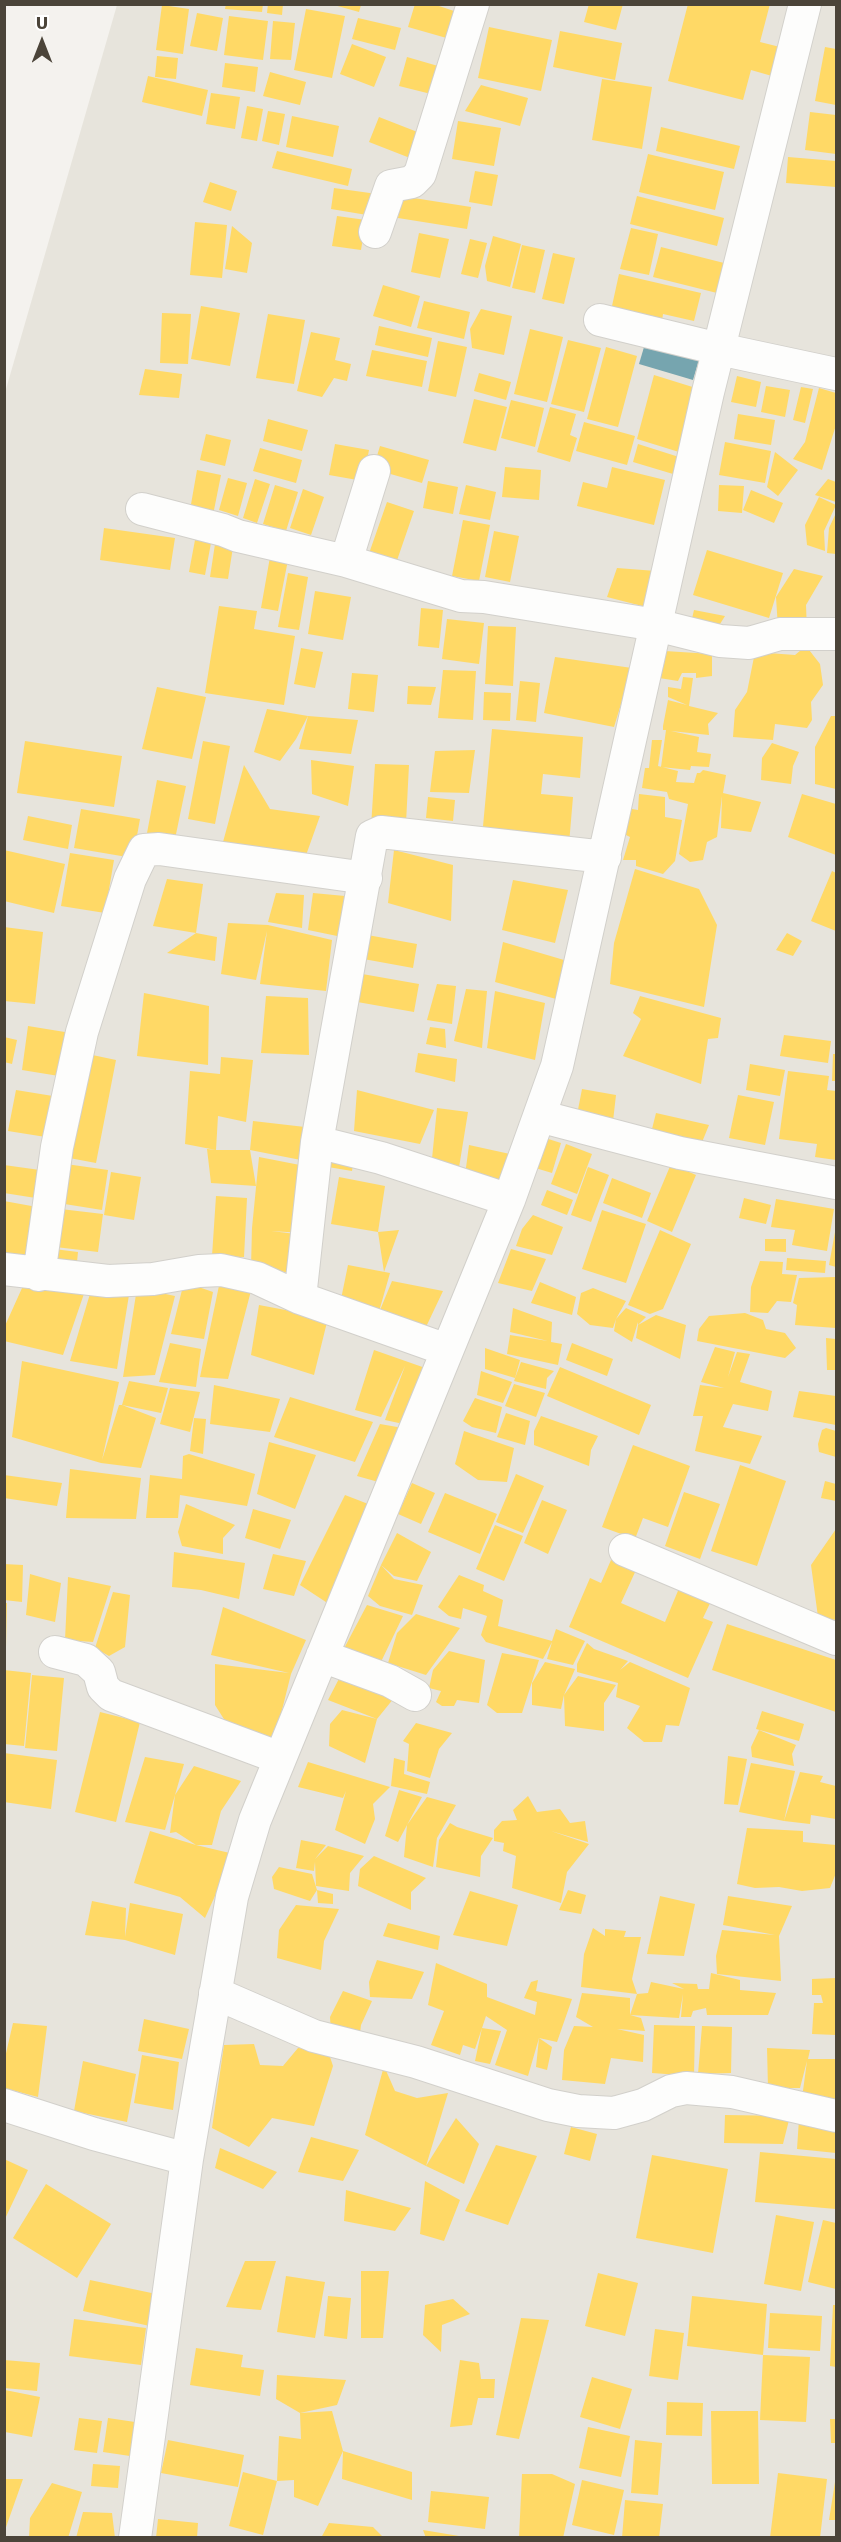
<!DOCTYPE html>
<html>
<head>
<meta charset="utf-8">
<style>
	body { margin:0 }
	#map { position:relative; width:841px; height:2542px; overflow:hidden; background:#f4f2ee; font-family:"DejaVu Sans",sans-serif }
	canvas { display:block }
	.frame { position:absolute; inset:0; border:6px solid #4b4439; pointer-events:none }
	.north { position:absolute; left:12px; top:12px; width:60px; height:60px; -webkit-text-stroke:4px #fff; paint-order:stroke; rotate:0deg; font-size:16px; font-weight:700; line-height:24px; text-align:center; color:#4b4439 }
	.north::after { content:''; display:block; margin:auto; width:21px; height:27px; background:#4b4439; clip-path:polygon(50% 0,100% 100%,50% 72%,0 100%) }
</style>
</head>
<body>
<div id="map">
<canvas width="841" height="2542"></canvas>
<div class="frame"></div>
<div class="north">U</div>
</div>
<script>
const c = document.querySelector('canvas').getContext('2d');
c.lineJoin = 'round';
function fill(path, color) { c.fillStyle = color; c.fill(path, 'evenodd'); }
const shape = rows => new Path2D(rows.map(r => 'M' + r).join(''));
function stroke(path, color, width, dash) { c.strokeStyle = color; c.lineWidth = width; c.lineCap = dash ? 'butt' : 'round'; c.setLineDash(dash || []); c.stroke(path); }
fill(shape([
	[117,5,836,5,836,2537,5,2537,4,396]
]), '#e7e4dc');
fill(shape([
	[226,4,263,4,262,12,225,9],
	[268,4,283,4,282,15,267,13],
	[415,4,433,4,457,12,450,39,408,27],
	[589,4,623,4,616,30,584,22],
	[688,4,770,4,760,42,780,47,772,76,751,70,743,100,668,81],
	[162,5,189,9,183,54,156,50],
	[334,5,361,5,359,12],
	[306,9,345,16,332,78,294,70],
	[197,13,223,18,217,51,190,46],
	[229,16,268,21,263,60,224,55],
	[358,18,401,28,395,50,352,39],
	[273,21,295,23,291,60,270,59],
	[489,27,552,40,541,91,478,78],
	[560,31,622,43,615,80,553,67],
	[352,44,386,57,374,87,340,74],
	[825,47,836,49,836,105,815,101],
	[157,56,178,58,176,79,155,77],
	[407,57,438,66,431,94,399,86],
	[225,63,258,67,255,92,222,87],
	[270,72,306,82,300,105,263,96],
	[148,76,208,90,202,116,142,102],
	[602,79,652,87,642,149,592,140],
	[481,85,528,98,520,126,465,111],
	[211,93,240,97,235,129,206,124],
	[247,106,263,109,257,141,241,138],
	[268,111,285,114,279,145,262,141],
	[810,112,836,115,836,154,805,150],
	[292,116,339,126,333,157,286,147],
	[379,117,420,133,410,158,369,142],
	[458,121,501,128,494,166,452,159],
	[661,127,740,146,734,169,656,151],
	[277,151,352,169,348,186,272,168],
	[648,154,724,172,715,210,639,192],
	[788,157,836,161,836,187,786,183],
	[475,171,498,175,492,206,469,202],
	[210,182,237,191,231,211,203,202],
	[334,188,377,194,373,216,331,209],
	[401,196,471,207,467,229,398,218],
	[637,196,724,218,717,246,630,224],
	[337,216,366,220,361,250,332,246],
	[195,222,227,225,222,278,190,275],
	[232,226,252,243,247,273,225,269],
	[631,228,658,234,649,275,620,269],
	[419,233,449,239,440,278,411,272],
	[493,236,521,244,510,287,487,281,485,266],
	[470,239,487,243,478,278,461,274],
	[522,245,545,250,535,293,512,288],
	[661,247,728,264,721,294,653,277],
	[553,253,575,258,564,304,542,299],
	[619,274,701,293,694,321,663,314,662,321,610,315],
	[383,285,420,296,411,327,373,316],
	[424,301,470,312,464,339,417,328],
	[201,306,240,313,230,366,191,359],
	[481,309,512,316,504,355,472,348,470,329],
	[162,313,191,314,188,364,160,363],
	[268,314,305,320,294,384,256,378],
	[379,326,432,338,428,357,375,345],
	[530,329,563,337,547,402,514,394],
	[311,332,340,338,335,360,351,364,347,381,334,378,322,397,297,391],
	[568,340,601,348,584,412,551,404],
	[438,341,467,347,456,397,428,391],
	[606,347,637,356,618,427,587,419],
	[372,350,427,361,422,387,366,376],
	[145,369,182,374,179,398,139,395],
	[479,373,511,382,506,400,474,391],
	[654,375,699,389,679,452,637,439],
	[737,376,761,382,756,407,731,402],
	[766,386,790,390,785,417,761,412],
	[801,387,813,389,805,423,793,420],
	[819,388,836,393,836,425,822,470,793,459,805,442],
	[474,399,507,407,496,451,463,443],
	[511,400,544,408,535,447,501,438],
	[550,407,576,414,570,435,577,438,570,462,537,452],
	[738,414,775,420,771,445,734,439],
	[268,419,308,430,302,451,263,441],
	[584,422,635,436,627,465,576,451],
	[206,434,231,440,225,466,200,460],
	[725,442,771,451,765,483,719,475],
	[335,444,369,450,363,481,329,475],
	[638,444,679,457,673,474,633,462],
	[380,446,429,460,422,483,373,469],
	[260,448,302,460,296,483,253,471],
	[775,452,798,470,778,496,767,487],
	[505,467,541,470,539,500,502,497],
	[612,467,665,480,654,525,577,506,583,482,607,488],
	[197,470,221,475,213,515,190,510],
	[228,478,247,483,238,516,219,510],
	[255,479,270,484,257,523,243,518],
	[828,479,836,482,836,502,815,495],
	[428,481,458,487,453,514,423,508],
	[275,485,298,492,286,531,263,524],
	[466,485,496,492,490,520,459,514],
	[719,485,744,486,742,513,718,511],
	[303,489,324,497,311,535,290,528],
	[751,490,783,503,774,523,743,510],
	[819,497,836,505,824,531,825,551,807,545,805,525],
	[387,502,414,511,393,572,366,562],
	[836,513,836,554,827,553,829,528],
	[463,520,490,525,479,581,452,576],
	[104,528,175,538,170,570,100,560],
	[494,531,519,536,510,582,485,577],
	[195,540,211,543,205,575,189,572],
	[215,544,233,547,228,579,210,577],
	[707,550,783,573,769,618,693,595],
	[270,557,288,560,278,611,261,608],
	[617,568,656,571,646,607,607,597],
	[794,569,823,576,806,605,807,631,778,628,776,597],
	[288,573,308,577,299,630,278,627],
	[315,591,351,597,343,640,308,634],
	[219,606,257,611,254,629,295,636,284,705,205,693],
	[421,608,443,610,439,648,418,646],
	[694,610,725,616,715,632,690,627],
	[447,619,484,623,479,664,442,659],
	[488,626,516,627,513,686,485,684],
	[806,646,820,664,823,685,811,702,812,720,807,728,775,724,773,740,733,737,735,710,747,692,755,652,795,655],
	[301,648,323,652,315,688,294,684],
	[665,651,712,654,712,676,696,678,696,673,682,673,678,681,659,678,659,664,664,664],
	[555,657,632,668,614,727,544,713],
	[443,670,476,671,473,720,438,718],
	[352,673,378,675,374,712,348,709],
	[683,677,693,678,689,706,718,713,708,724,709,735,671,731,699,737,697,752,711,754,709,767,691,766,690,770,661,767,666,730,663,730,663,726,668,700,687,705,668,697,668,687,681,689],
	[520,681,540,683,536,722,516,720],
	[408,686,436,687,431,705,407,704],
	[157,687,206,697,192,759,142,749],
	[484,692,511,693,510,721,483,720],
	[267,709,308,716,296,739,280,761,254,752],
	[308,716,358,720,351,754,299,749],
	[831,716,836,716,836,789,815,784,815,747],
	[492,729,583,737,580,778,543,774,541,794,573,797,569,844,482,837],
	[652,740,662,740,658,766,678,771,676,782,694,783,697,773,700,773,703,770,726,775,723,793,761,802,751,832,721,828,722,796,717,837,707,842,703,860,690,862,679,854,688,804,669,799,667,792,642,788,645,768,649,768],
	[25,741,122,756,114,807,17,793],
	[203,741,230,746,215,824,188,819],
	[772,743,799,752,793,766,791,784,761,780,762,758],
	[475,750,469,793,430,792,435,751],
	[311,760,354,766,348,806,312,794],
	[375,764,409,765,406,823,371,827],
	[244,765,270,809,320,816,305,858,223,842],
	[157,780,186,786,175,839,147,833],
	[639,794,665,797,665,817,682,820,675,861,663,874,636,866,636,860,623,860,630,837,622,833,626,808,638,810],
	[802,794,836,804,836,855,788,837],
	[428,797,455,800,453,821,426,818],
	[81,809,140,819,133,858,74,848],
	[28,816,72,825,68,849,23,840],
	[4,850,65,864,54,913,4,901],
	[394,850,453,865,451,921,388,903],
	[70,853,114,860,105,913,61,906],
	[635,869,699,889,717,925,704,1007,610,984,614,943],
	[832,871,836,873,836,931,811,921],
	[167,879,203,884,196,933,153,926],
	[513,880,568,890,555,943,502,930],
	[276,893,304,895,302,928,268,922],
	[313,893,345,896,342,937,308,930],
	[228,923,268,925,332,940,326,991,260,984,267,931,256,980,221,974],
	[4,927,43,932,35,1004,4,1001],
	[196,933,217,937,215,961,167,953],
	[787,933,802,941,793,956,776,950],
	[362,934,417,944,413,968,358,958],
	[503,942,564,960,556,999,495,982],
	[351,972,419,984,414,1012,346,1000],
	[437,984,456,986,452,1024,427,1020],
	[466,989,487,991,482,1048,454,1041],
	[495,991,545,1003,535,1060,487,1048],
	[144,993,209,1006,208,1065,137,1056],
	[266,996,308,998,309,1055,261,1053],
	[640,996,721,1018,718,1038,708,1039,701,1084,623,1056,641,1019,633,1013],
	[28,1026,71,1033,65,1077,22,1070],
	[430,1027,445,1029,446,1048,426,1044],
	[784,1035,831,1041,828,1063,780,1056],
	[4,1037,17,1040,12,1064,4,1062],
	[83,1053,116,1060,96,1163,64,1157],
	[418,1053,457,1059,455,1082,415,1072],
	[833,1054,836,1054,836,1081,832,1081],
	[221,1057,253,1060,246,1122,218,1116,216,1150,250,1150,256,1186,211,1183,207,1149,216,1150,185,1144,190,1071,220,1074],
	[750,1064,785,1070,780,1096,746,1090],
	[788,1071,829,1076,827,1090,836,1091,836,1160,815,1157,817,1144,779,1139],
	[582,1089,616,1095,612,1130,576,1120],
	[16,1090,59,1097,52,1138,8,1131],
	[357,1090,434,1110,420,1144,354,1131],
	[738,1095,774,1102,765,1145,729,1138],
	[437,1108,468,1112,457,1180,431,1169],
	[656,1113,709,1125,698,1152,649,1141],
	[253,1121,305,1127,306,1161,250,1150],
	[542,1137,561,1143,552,1173,532,1167],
	[566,1144,592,1154,577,1194,551,1184],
	[469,1145,510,1154,500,1190,464,1183],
	[330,1151,354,1157,352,1171,328,1167],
	[259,1157,305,1166,303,1233,271,1231,296,1234,299,1274,251,1267,252,1228],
	[59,1163,108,1170,102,1210,52,1202],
	[671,1164,696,1175,672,1232,647,1221],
	[4,1165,47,1171,42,1199,4,1193],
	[588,1167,609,1175,591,1222,571,1215],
	[111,1172,141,1177,134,1220,104,1215],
	[339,1177,385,1186,378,1232,399,1230,384,1272,378,1232,331,1224],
	[612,1178,651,1193,642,1218,603,1203],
	[547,1190,573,1200,567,1215,541,1205],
	[216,1196,247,1198,244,1257,212,1256],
	[744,1198,771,1205,766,1224,739,1218],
	[776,1199,834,1209,827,1251,792,1245,795,1230,771,1227],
	[4,1201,37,1207,27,1264,4,1261],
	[52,1208,103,1214,98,1252,47,1246],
	[602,1210,646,1224,626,1283,582,1269],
	[533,1215,563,1227,552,1255,516,1246,522,1229],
	[660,1230,691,1244,663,1309,650,1314,628,1305],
	[835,1232,836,1232,836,1267,829,1265],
	[765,1239,786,1239,786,1252,765,1251],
	[46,1248,78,1252,76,1272,43,1268],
	[511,1249,546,1259,532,1291,498,1283],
	[787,1258,826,1261,825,1273,786,1270],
	[760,1261,783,1262,782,1274,797,1275,791,1302,777,1301,768,1313,750,1312,751,1287],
	[348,1265,390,1273,378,1315,340,1304],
	[221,1276,253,1283,228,1379,200,1377],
	[27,1277,87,1285,63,1355,4,1341,4,1328],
	[836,1277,836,1328,795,1325,797,1305,793,1303,799,1278],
	[392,1281,443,1291,426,1327,378,1315],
	[184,1282,213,1292,204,1339,171,1334],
	[540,1282,576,1297,572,1315,531,1303],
	[92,1287,129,1295,117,1369,70,1361],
	[137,1288,175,1296,155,1375,123,1377],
	[593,1288,626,1301,616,1319,626,1308,646,1317,638,1325,638,1322,632,1342,614,1331,616,1319,613,1328,590,1325,577,1314,581,1293],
	[259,1305,328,1318,314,1375,251,1355],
	[513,1308,552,1322,551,1342,562,1344,558,1365,507,1354,510,1335,548,1341,510,1332],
	[745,1313,763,1320,766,1329,785,1333,796,1348,785,1358,697,1341,699,1329,709,1316],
	[656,1315,686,1325,680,1359,636,1338,638,1325],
	[826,1338,836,1339,836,1370,827,1370],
	[170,1343,201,1349,196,1387,159,1382],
	[572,1343,613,1359,607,1376,566,1360],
	[715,1347,735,1352,728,1377,737,1352,750,1354,740,1382,772,1391,768,1411,733,1404,723,1427,762,1436,750,1464,695,1451,703,1416,693,1416,700,1385,724,1388,701,1382],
	[485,1348,520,1360,515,1378,485,1369],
	[374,1350,431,1370,408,1425,385,1420,405,1366,381,1417,355,1410],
	[22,1361,119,1382,102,1460,119,1405,122,1405,156,1418,141,1468,101,1463,12,1437],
	[521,1362,554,1371,547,1378,546,1389,514,1381],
	[560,1367,651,1405,639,1435,547,1396],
	[481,1371,512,1382,503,1403,477,1395],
	[129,1381,168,1388,161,1413,122,1405],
	[514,1384,545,1393,536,1417,505,1406],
	[214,1385,280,1399,270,1432,210,1424],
	[170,1388,200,1392,190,1432,160,1424],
	[799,1391,836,1396,836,1425,793,1417],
	[290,1397,373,1422,355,1462,274,1437],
	[475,1398,502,1407,496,1433,472,1427,463,1421],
	[506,1413,530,1421,525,1445,497,1437],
	[541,1416,598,1436,591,1450,589,1466,534,1445,534,1431],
	[194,1418,206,1419,203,1454,190,1451],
	[380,1424,403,1428,382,1483,357,1476],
	[826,1428,836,1431,836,1457,819,1452,818,1444,822,1430],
	[464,1431,514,1448,507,1482,478,1480,455,1464],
	[269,1442,316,1455,295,1509,257,1494],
	[633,1445,690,1466,668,1527,643,1518,635,1539,602,1527],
	[189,1454,255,1474,247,1506,180,1495,178,1518,146,1518,150,1475,182,1479,183,1456],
	[740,1465,786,1481,757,1566,711,1551],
	[70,1469,141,1478,136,1519,66,1518],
	[516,1474,544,1486,523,1533,496,1522],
	[4,1475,62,1483,57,1506,4,1498],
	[825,1481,836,1484,836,1501,821,1498],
	[412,1483,435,1493,421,1524,398,1514],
	[684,1492,720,1504,700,1559,665,1546],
	[445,1493,497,1514,480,1554,428,1532],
	[345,1495,376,1507,332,1606,300,1585],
	[542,1500,567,1510,548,1554,524,1543],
	[186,1504,235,1525,223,1538,223,1554,182,1546,178,1532],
	[253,1509,291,1520,280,1549,245,1538],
	[495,1525,523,1536,504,1581,476,1569],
	[836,1529,836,1620,818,1617,811,1565],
	[397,1533,431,1552,417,1581,394,1576,381,1565,394,1579,423,1585,412,1615,380,1606,368,1596,381,1565],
	[174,1552,245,1563,239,1599,201,1590,172,1587],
	[273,1554,306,1561,294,1596,263,1589],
	[611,1560,636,1570,621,1603,665,1622,680,1586,712,1599,703,1618,713,1622,688,1678,569,1627,590,1578,601,1583],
	[4,1564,23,1565,22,1602,4,1600],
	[30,1574,61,1583,55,1622,26,1615],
	[459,1575,484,1585,483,1591,503,1600,498,1626,552,1641,556,1629,585,1641,573,1665,547,1659,552,1642,543,1659,486,1642,481,1635,487,1616,463,1608,461,1619,449,1616,438,1607],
	[68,1577,111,1586,93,1642,65,1640],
	[113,1592,130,1595,125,1647,109,1656,95,1648],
	[4,1603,7,1603,6,1647,4,1647],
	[367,1605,403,1616,379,1666,340,1656],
	[223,1607,306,1640,291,1674,274,1742,236,1738,215,1705,215,1664,289,1673,211,1655],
	[416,1614,460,1628,426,1675,388,1663,397,1633],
	[727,1624,836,1660,836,1712,712,1670],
	[587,1643,594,1649,628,1661,620,1670,630,1662,690,1688,679,1726,666,1725,662,1742,644,1742,627,1728,640,1706,616,1697,618,1683,577,1672,577,1664],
	[449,1651,485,1660,479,1703,457,1700,454,1706,442,1706,436,1702,441,1691,429,1688,433,1670],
	[502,1653,539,1660,522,1713,497,1713,487,1705],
	[545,1662,575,1669,564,1695,578,1676,616,1685,604,1703,604,1731,565,1726,564,1695,561,1709,532,1705,532,1683],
	[4,1670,31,1673,24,1746,4,1744],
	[343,1671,394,1698,377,1719,365,1763,329,1746,330,1724,342,1710,377,1719,328,1700],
	[32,1675,64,1678,57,1751,25,1748],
	[762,1711,804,1724,799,1741,756,1729],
	[100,1712,140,1722,116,1822,75,1812],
	[416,1723,452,1733,439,1749,430,1778,407,1771,409,1744,403,1741],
	[759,1730,796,1745,792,1754,794,1766,752,1757,751,1747],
	[4,1753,57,1760,51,1809,4,1802],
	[728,1756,747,1759,738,1805,724,1804],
	[145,1757,184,1764,175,1795,194,1766,241,1781,221,1811,212,1845,196,1845,234,1854,205,1918,180,1897,134,1883,150,1831,196,1845,176,1832,170,1833,175,1795,165,1830,125,1822],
	[394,1758,405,1761,404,1774,430,1782,427,1794,391,1786],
	[308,1762,390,1787,373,1804,375,1819,365,1844,335,1830,346,1791,343,1798,298,1787],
	[751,1763,795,1771,784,1821,739,1812],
	[800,1772,823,1776,820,1782,836,1786,836,1819,811,1815,810,1824,784,1821],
	[399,1790,422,1797,407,1825,427,1797,456,1805,437,1838,433,1867,404,1857,407,1825,398,1842,385,1836],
	[528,1796,537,1812,560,1809,570,1823,585,1821,588,1842,551,1831,589,1844,567,1872,561,1903,512,1888,516,1856,503,1851,504,1843,494,1841,494,1830,502,1821,517,1820,513,1810],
	[450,1823,457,1827,493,1838,481,1856,480,1877,436,1867,439,1840],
	[747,1828,803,1831,803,1842,836,1845,836,1873,830,1888,802,1891,779,1887,755,1888,737,1884],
	[301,1840,326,1845,315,1859,328,1846,364,1856,350,1873,349,1891,316,1886,315,1862,314,1871,296,1868],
	[374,1856,426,1878,411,1892,411,1910,358,1886,360,1869],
	[279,1867,312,1874,317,1890,310,1901,274,1889,272,1877],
	[317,1890,333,1894,333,1904,318,1903],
	[568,1890,586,1895,581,1914,559,1910],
	[470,1891,518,1905,507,1946,453,1935],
	[660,1896,695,1904,684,1956,647,1954],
	[728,1896,792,1906,779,1936,781,1981,717,1974,716,1956,722,1930,775,1935,723,1925],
	[92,1901,126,1908,125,1937,130,1903,183,1914,175,1955,125,1940,85,1935],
	[296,1905,339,1909,324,1941,321,1970,277,1958,279,1930],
	[388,1923,440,1936,438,1950,383,1936],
	[593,1928,605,1936,605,1929,626,1931,624,1937,641,1937,632,1979,637,1994,581,1987,584,1954],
	[377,1960,424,1972,412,1999,370,1997,369,1982],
	[436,1963,487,1984,487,1997,535,2015,537,2002,524,1998,531,1982,538,1980,536,1991,572,1999,557,2042,539,2038,552,2047,547,2070,536,2067,539,2038,528,2076,495,2065,507,2030,486,2016,482,2028,501,2031,490,2064,475,2061,482,2028,475,2049,463,2045,460,2055,431,2045,444,2011,428,2005],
	[711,1973,740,1980,740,1990,776,1993,768,2015,707,2015,706,2008,693,2011,691,2017,681,2017,683,1994,679,2018,630,2015,641,2018,645,2031,617,2029,644,2035,643,2062,611,2058,605,2084,562,2080,564,2050,574,2026,593,2027,576,2017,582,1993,630,1998,630,2015,637,1994,648,1993,651,1982,684,1989,672,1983,697,1984,698,1989,709,1989],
	[836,1978,836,2035,812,2034,814,2003,823,2003,821,1995,812,1995,812,1979],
	[343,1991,372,2001,361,2025,359,2041,331,2033,330,2017],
	[144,2019,189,2029,182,2059,138,2051],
	[13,2023,47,2026,38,2097,4,2088,4,2062],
	[654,2025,695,2026,694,2076,652,2073],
	[702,2026,732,2027,731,2073,698,2074],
	[254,2044,260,2065,283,2066,298,2048,328,2051,333,2066,314,2126,272,2118,249,2147,212,2128,224,2045],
	[767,2048,810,2050,808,2059,836,2059,836,2100,802,2098,807,2061,800,2088,768,2088],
	[142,2055,179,2062,173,2110,134,2103],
	[83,2061,136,2074,127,2122,74,2111],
	[384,2066,395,2091,417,2098,448,2093,426,2166,456,2118,479,2144,464,2184,426,2166,365,2135],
	[725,2115,790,2116,783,2144,724,2143],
	[799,2119,836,2122,836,2153,797,2149],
	[571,2127,597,2134,590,2161,564,2154],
	[311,2137,359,2150,343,2181,298,2172],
	[496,2145,537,2156,508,2225,465,2211],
	[220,2148,277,2172,263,2189,215,2168],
	[760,2152,836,2159,836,2209,755,2202],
	[652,2155,728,2169,713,2253,636,2238],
	[4,2159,28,2170,4,2221],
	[425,2181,460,2200,444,2241,420,2234],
	[46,2184,111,2224,77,2278,13,2238],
	[346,2190,411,2208,395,2231,344,2221],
	[776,2215,814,2222,801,2291,764,2284],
	[823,2220,836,2223,836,2289,808,2282],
	[245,2261,276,2261,261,2310,226,2307],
	[361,2271,389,2271,383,2338,361,2338],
	[598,2273,638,2283,625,2336,585,2326],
	[286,2276,325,2282,315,2338,277,2332],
	[90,2280,161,2295,154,2327,83,2311],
	[328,2296,351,2298,347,2339,324,2336],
	[692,2296,767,2304,763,2355,687,2346],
	[453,2299,470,2314,442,2325,441,2352,423,2335,425,2305],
	[833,2305,836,2305,836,2367,830,2366],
	[770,2313,822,2316,820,2351,768,2348],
	[521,2318,549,2320,519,2439,496,2435],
	[74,2319,146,2328,141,2365,69,2356],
	[655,2329,684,2333,678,2380,649,2376],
	[196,2348,243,2355,241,2367,264,2370,260,2396,190,2385],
	[763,2355,810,2357,806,2422,760,2420],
	[4,2360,40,2363,37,2391,4,2388],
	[460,2360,479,2363,481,2379,495,2379,494,2398,478,2398,472,2425,450,2427],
	[277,2375,346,2380,337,2405,300,2413,276,2399],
	[592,2377,632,2389,620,2429,580,2417],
	[5,2390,40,2397,32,2437,5,2432],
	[667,2402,703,2403,702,2436,666,2435],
	[332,2411,343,2451,412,2472,412,2500,342,2479,343,2451,318,2506,294,2497,294,2480,277,2481,279,2436,301,2439,300,2413],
	[711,2411,758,2411,759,2484,712,2484],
	[79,2418,102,2421,97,2453,74,2450],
	[108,2418,135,2422,130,2456,103,2452],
	[830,2419,836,2419,836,2443,831,2443],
	[588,2427,630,2436,621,2477,579,2468],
	[168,2440,244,2455,238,2487,161,2473],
	[635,2440,662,2443,658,2495,631,2493],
	[93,2464,120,2466,118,2488,91,2486],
	[243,2472,277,2481,263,2535,229,2526],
	[778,2473,827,2479,820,2538,770,2538],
	[522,2474,552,2474,575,2484,563,2538,519,2538],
	[4,2479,23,2479,5,2530,4,2530],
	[582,2480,624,2490,614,2535,572,2525],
	[835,2482,836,2520,829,2520],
	[52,2483,82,2492,68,2538,29,2538,30,2518],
	[431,2491,489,2497,485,2529,428,2522],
	[625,2500,663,2504,659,2538,622,2538],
	[83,2512,112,2513,115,2538,76,2538],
	[158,2519,198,2523,197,2538,156,2538],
	[329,2523,373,2527,384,2538,321,2538],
	[423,2530,459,2536,459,2538,426,2538]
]), '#ffd966');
fill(shape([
	[647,337,701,353,693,380,639,364]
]), '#76a5af');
const minor = shape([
	[375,232,391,186,412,182,420,174,473,4],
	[600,320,719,349,836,374],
	[142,509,223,530,238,536,346,561,461,596,484,597,656,625,720,641,749,643,780,634,836,634],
	[346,561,374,471],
	[539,1116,680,1153,836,1183],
	[317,1142,381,1158,509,1200],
	[4,1269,108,1281,153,1279,199,1271,221,1270,257,1278,300,1298,447,1350],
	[39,1275,57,1147,82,1032,130,879,144,850,159,849,366,878],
	[300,1298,317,1142,372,836,381,832,605,857],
	[625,1550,836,1639],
	[55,1652,86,1660,99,1672,103,1687,111,1695,280,1758],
	[322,1656,390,1681,415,1695],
	[215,1993,314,2036,416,2062,548,2105,578,2111,614,2113,643,2105,671,2091,686,2088,732,2092,836,2116],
	[4,2105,94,2134,187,2159],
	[135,2538,187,2159,232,1897,255,1820,509,1200,557,1066,708,392,805,4]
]);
stroke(minor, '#d2d0cb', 34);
stroke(minor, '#fdfdfc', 32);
</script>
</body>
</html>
